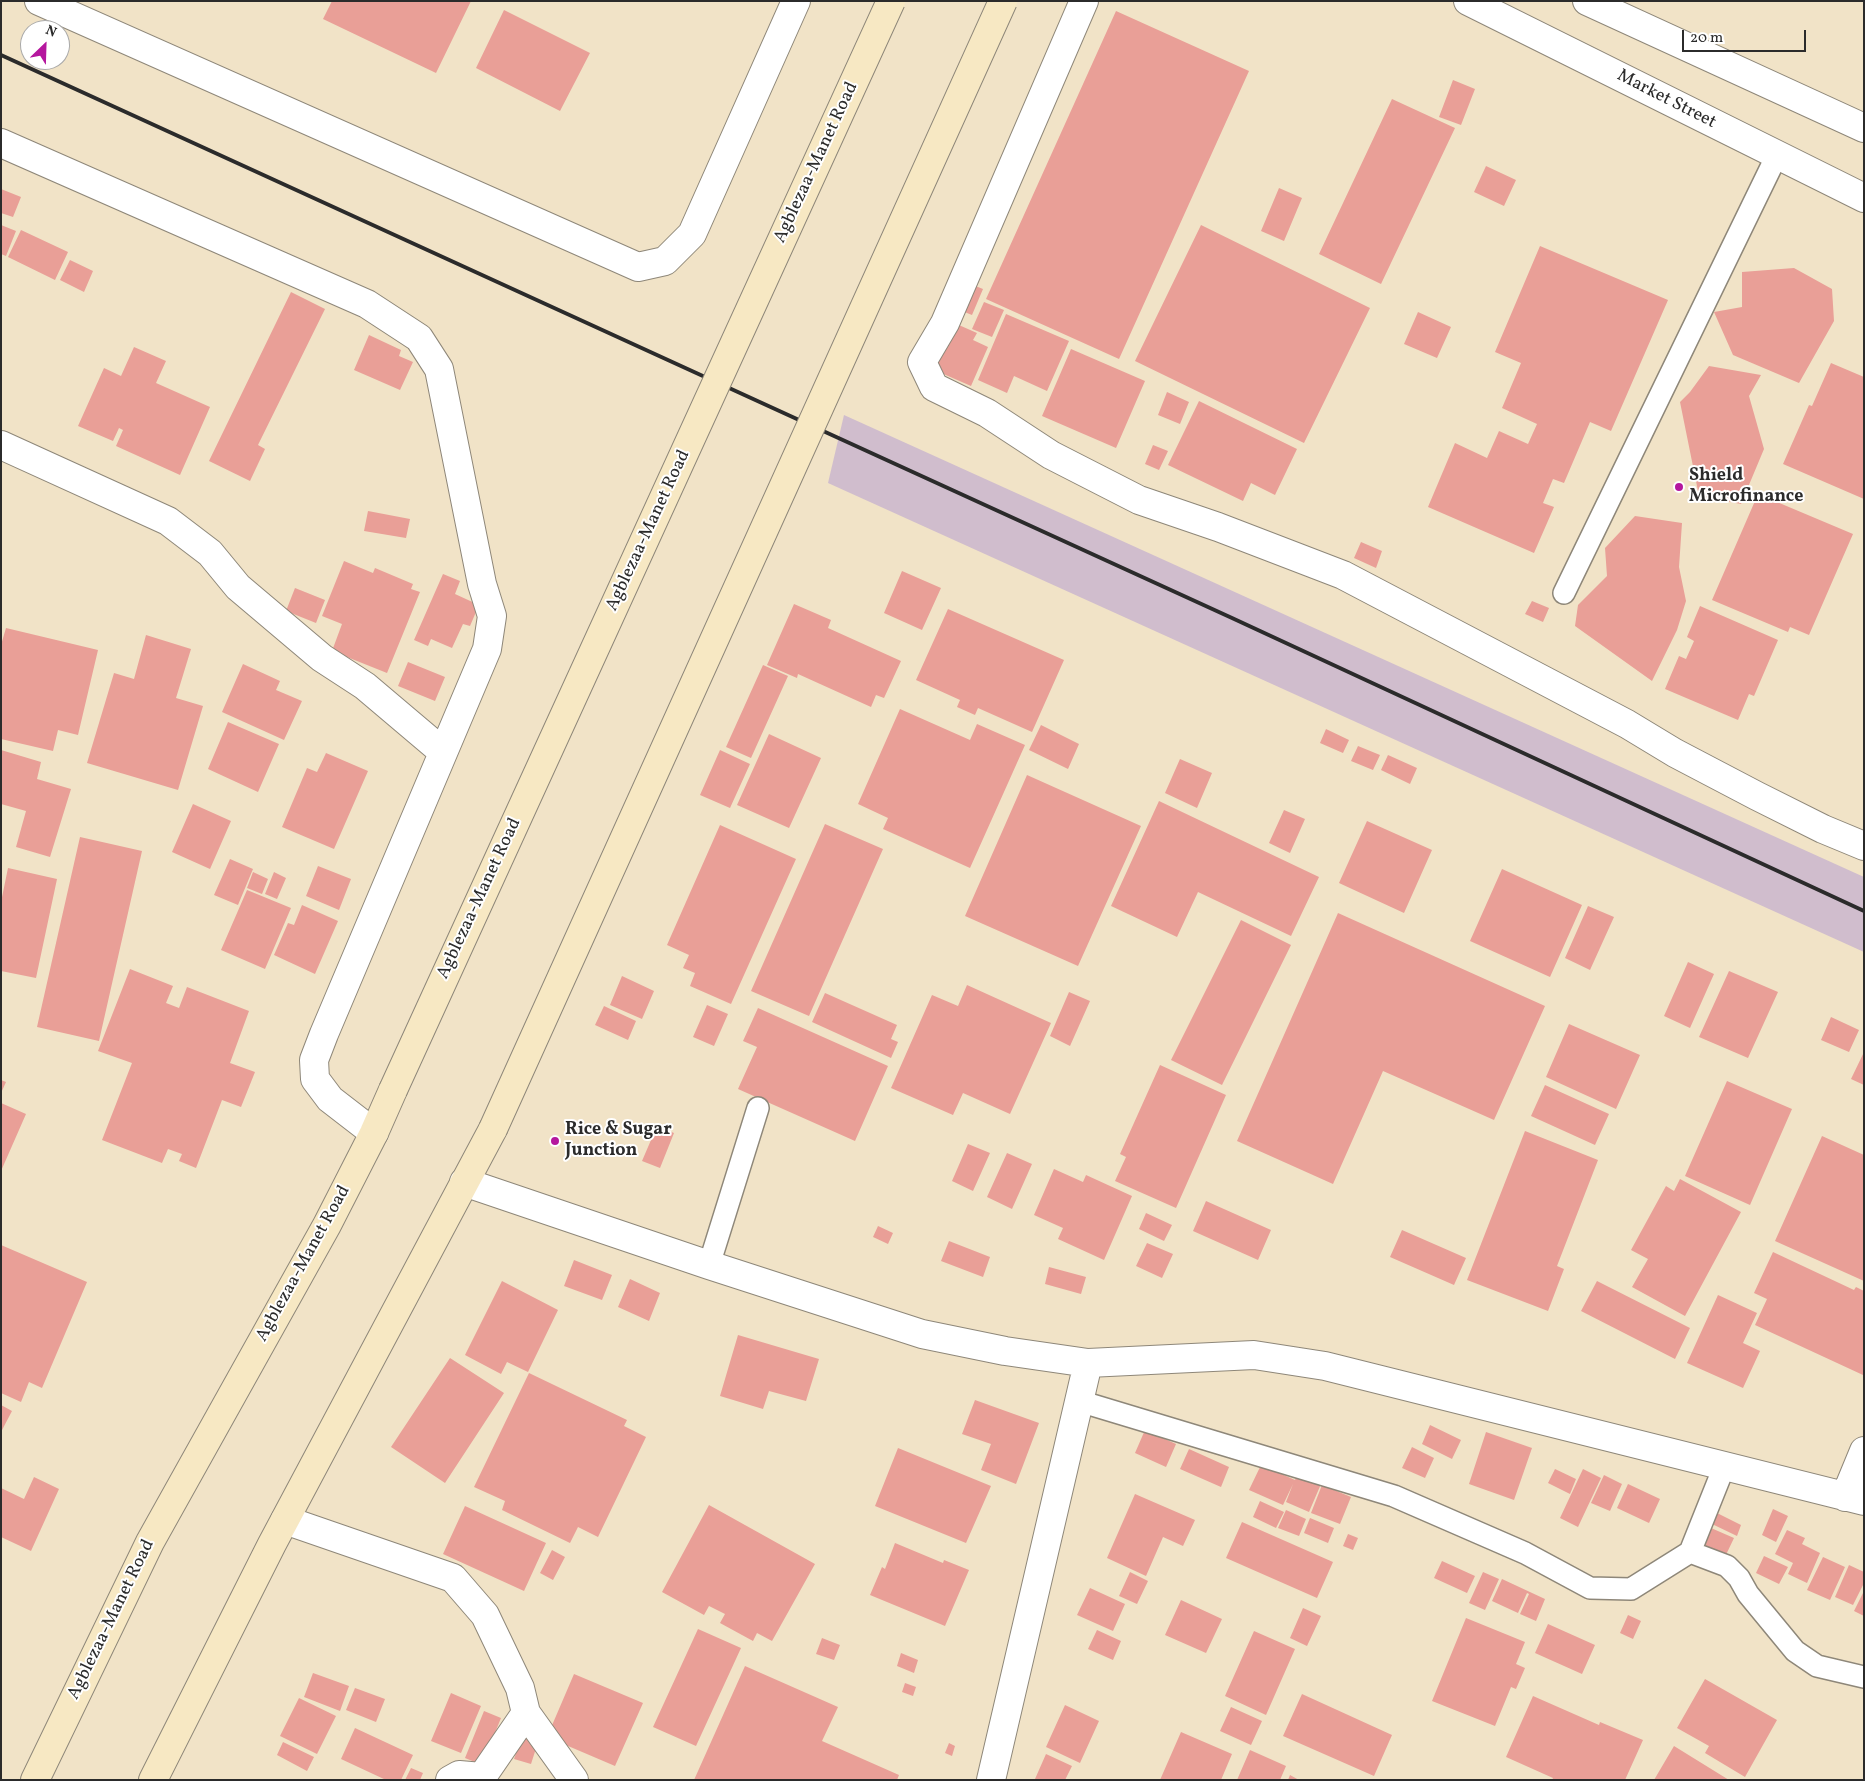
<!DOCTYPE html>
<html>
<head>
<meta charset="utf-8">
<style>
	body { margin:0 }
	#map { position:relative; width:1865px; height:1781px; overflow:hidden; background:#f1e3c7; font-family:Vollkorn,serif }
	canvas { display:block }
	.frame { position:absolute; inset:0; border:2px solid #2b2b2b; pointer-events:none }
	.north { position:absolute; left:20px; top:20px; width:50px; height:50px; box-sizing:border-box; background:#fff; border:1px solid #aaa; border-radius:50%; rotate:24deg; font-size:14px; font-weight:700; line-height:20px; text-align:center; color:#2b2b2b }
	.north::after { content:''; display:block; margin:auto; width:18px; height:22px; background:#b5179e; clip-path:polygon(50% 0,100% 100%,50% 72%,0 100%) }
	.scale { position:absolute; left:1682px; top:30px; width:124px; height:22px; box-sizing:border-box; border:2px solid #2b2b2b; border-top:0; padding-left:6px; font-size:15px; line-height:18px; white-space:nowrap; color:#2b2b2b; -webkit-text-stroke:4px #fff; paint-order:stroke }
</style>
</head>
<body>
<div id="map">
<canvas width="1865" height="1781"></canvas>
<div class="frame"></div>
<div class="north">N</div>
<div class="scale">20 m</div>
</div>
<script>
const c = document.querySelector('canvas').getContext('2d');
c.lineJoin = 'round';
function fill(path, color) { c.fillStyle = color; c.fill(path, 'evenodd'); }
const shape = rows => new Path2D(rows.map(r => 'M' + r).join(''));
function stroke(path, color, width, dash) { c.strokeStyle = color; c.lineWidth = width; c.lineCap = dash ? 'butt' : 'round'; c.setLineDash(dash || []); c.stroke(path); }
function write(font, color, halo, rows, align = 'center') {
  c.font = font + ' Vollkorn,serif'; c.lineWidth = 4; c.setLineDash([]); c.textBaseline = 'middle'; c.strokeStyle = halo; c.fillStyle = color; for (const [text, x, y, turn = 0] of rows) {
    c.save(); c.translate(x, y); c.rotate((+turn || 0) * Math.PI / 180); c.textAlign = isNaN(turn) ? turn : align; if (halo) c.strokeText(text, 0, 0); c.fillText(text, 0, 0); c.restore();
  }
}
fill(shape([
	[844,415,1864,877,1864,952,828,483]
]), '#d0bdcd');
fill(shape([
	[332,1,471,1,436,73,323,19],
	[504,10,590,53,560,111,476,68],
	[1116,11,1249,71,1119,359,986,299],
	[1453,80,1475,89,1461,125,1439,117],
	[1392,99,1455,128,1381,284,1319,254],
	[1486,166,1516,180,1504,206,1474,192],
	[1279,188,1302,198,1284,241,1261,231],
	[1,189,21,197,13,217,1,213],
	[1,225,16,231,6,256,1,254],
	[1201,225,1370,308,1304,443,1135,361],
	[21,230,68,252,55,280,8,257],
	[1540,246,1668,300,1611,431,1590,422,1564,483,1553,479,1543,503,1554,507,1534,553,1428,507,1455,443,1487,458,1499,431,1528,444,1537,424,1502,408,1521,363,1495,352],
	[70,260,93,271,84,292,60,280],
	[1794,268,1832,289,1834,321,1799,383,1733,355,1714,312,1742,307,1742,272],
	[968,283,983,289,972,315,957,309],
	[291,292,325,309,258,445,265,449,250,481,209,461],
	[984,302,1004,310,992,337,972,329],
	[1418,312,1451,327,1437,358,1404,344],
	[1006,314,1069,341,1047,391,1014,376,1007,393,978,380],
	[952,322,977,333,973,340,988,347,971,386,932,369],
	[369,335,401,350,399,356,413,362,400,390,354,370],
	[134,347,166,361,156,383,210,407,180,475,116,446,123,430,119,428,113,441,78,426,104,368,121,376],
	[1071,349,1145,381,1116,448,1042,416],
	[1831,363,1864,377,1864,499,1783,464,1809,405,1812,406],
	[1709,366,1761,375,1749,396,1764,449,1741,504,1699,496,1680,402,1690,392],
	[1167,392,1189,402,1180,424,1158,415],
	[1199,401,1297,449,1275,495,1251,483,1243,501,1168,465],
	[1153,445,1168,451,1159,470,1145,464],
	[1758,494,1853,534,1809,635,1790,627,1788,632,1712,600],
	[368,511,410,519,406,538,364,531],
	[1635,516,1682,523,1679,567,1686,601,1677,630,1652,681,1575,626,1578,605,1607,576,1605,548],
	[1361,542,1382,551,1376,568,1354,558],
	[344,561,373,573,375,568,413,584,411,589,420,592,387,673,332,651,342,624,322,616],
	[902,571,941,588,922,630,884,613],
	[443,574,460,581,455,594,479,605,470,626,463,624,452,648,431,639,428,646,414,640],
	[295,588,325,600,316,623,286,611],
	[1532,601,1549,608,1543,622,1525,614],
	[794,604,831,620,828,628,901,661,884,698,876,695,871,707,798,674,797,678,767,665],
	[1700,606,1778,640,1754,696,1749,694,1738,720,1665,689,1679,656,1686,659,1694,641,1687,637],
	[948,609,1064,660,1032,732,978,708,975,715,957,707,960,700,916,680],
	[6,628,98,650,78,735,58,730,53,751,1,739,1,645],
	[146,635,191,649,176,698,203,706,178,790,87,763,114,673,134,679],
	[408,662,445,677,435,701,398,686],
	[243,664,280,681,276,690,302,701,284,740,222,712],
	[763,665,788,676,751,758,726,747],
	[900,709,970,740,977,724,1025,745,970,868,883,829,888,818,858,804],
	[228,722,279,744,258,792,208,769],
	[1041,725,1079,744,1068,769,1029,750],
	[1326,729,1349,740,1343,753,1320,743],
	[769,734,821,758,789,828,737,805],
	[1358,746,1380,755,1373,770,1351,761],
	[1,750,41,762,37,779,71,789,50,857,16,847,26,811,1,804],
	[720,750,750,764,730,808,700,795],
	[326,753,368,771,334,849,282,827,307,768,317,772],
	[1388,755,1417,768,1410,784,1381,770],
	[1180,759,1212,773,1197,808,1165,793],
	[1027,775,1141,826,1078,966,965,916],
	[1159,801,1319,877,1291,936,1198,892,1177,937,1111,906],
	[193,804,231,821,210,869,172,852],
	[1284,810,1305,819,1290,853,1269,843],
	[1367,821,1432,850,1404,913,1339,883],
	[825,824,883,849,809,1016,751,991],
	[720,825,796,859,731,1004,690,986,695,973,683,968,689,955,667,945],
	[80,837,142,851,99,1041,37,1027],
	[230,859,253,869,238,905,214,895],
	[318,866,351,879,339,910,306,896],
	[8,868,57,879,36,978,1,971,1,902],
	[1502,869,1582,905,1550,977,1470,941],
	[253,872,268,879,262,894,247,888],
	[274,872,286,878,277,899,265,894],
	[247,890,291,908,265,969,221,950],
	[302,905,338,921,315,974,274,955,288,923,294,925],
	[1588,906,1614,917,1590,970,1565,958],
	[1338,913,1545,1006,1494,1120,1383,1071,1333,1184,1237,1141],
	[1241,920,1291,945,1222,1085,1171,1060],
	[1688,962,1714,974,1690,1028,1664,1016],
	[130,969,173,986,166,1003,179,1008,187,987,249,1011,230,1063,255,1072,241,1107,222,1100,196,1168,179,1161,182,1154,168,1149,162,1163,102,1140,132,1063,98,1051],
	[1729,971,1778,992,1748,1058,1699,1037],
	[622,976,654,991,642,1019,610,1005],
	[967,985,1051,1023,1010,1114,963,1093,953,1115,891,1088,932,995,958,1006],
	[1069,992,1090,1001,1070,1046,1050,1036],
	[825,993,897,1025,891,1039,898,1042,891,1058,812,1022],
	[707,1005,728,1014,714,1046,693,1037],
	[604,1006,636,1021,628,1040,595,1025],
	[758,1008,888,1066,855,1141,738,1089,757,1047,743,1041],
	[1831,1017,1859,1030,1849,1052,1821,1040],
	[1569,1024,1640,1055,1616,1109,1546,1077],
	[1864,1052,1864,1085,1851,1079],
	[1160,1065,1226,1095,1176,1208,1115,1181,1126,1157,1120,1154],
	[1,1080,6,1082,1,1093],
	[1727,1081,1792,1109,1750,1205,1685,1176],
	[1545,1085,1609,1114,1595,1145,1531,1116],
	[1,1103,26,1114,1,1171],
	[657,1126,674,1133,660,1168,642,1161],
	[1525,1131,1598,1160,1557,1266,1564,1269,1548,1311,1467,1280],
	[1822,1136,1864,1155,1864,1281,1775,1241],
	[968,1144,990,1153,973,1191,952,1181],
	[1007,1153,1032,1164,1012,1209,987,1197],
	[1054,1169,1083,1182,1086,1175,1132,1196,1104,1260,1058,1239,1063,1228,1034,1215],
	[1680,1179,1741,1212,1685,1316,1632,1287,1648,1259,1631,1250,1666,1186,1674,1191],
	[1206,1201,1271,1230,1258,1260,1193,1231],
	[1146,1213,1172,1225,1164,1241,1139,1229],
	[878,1226,893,1233,888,1244,873,1237],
	[1402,1230,1466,1258,1454,1285,1390,1257],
	[949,1241,990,1257,983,1277,941,1261],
	[1147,1243,1173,1254,1162,1278,1136,1266],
	[1,1245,87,1282,42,1388,29,1382,21,1402,1,1393],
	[1773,1252,1854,1290,1856,1287,1864,1291,1863,1375,1755,1325,1767,1299,1754,1293],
	[574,1260,612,1275,602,1300,564,1286],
	[1049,1267,1086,1277,1081,1294,1045,1284],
	[630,1279,660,1293,649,1321,618,1307],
	[502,1281,558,1310,528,1372,507,1362,501,1374,465,1355],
	[1597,1281,1690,1328,1675,1359,1581,1311],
	[1718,1295,1757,1313,1743,1343,1760,1351,1743,1388,1687,1363],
	[738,1335,819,1359,806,1401,769,1391,763,1409,720,1396],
	[450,1358,504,1393,445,1483,391,1447],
	[529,1373,627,1420,624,1426,646,1437,598,1537,578,1527,570,1543,502,1510,505,1501,474,1487],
	[975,1400,1039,1423,1016,1484,981,1470,991,1444,962,1434],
	[1,1405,12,1411,1,1432],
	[1430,1425,1461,1440,1452,1459,1422,1444],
	[1145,1430,1176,1444,1166,1467,1135,1453],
	[1486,1432,1532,1448,1514,1500,1469,1484],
	[1412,1447,1434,1458,1425,1478,1402,1468],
	[898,1448,991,1486,966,1543,875,1506],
	[1189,1449,1229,1467,1221,1487,1180,1469],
	[1261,1465,1295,1480,1297,1475,1321,1484,1309,1512,1286,1502,1293,1484,1283,1505,1249,1490],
	[1555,1469,1576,1479,1570,1494,1548,1483],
	[1583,1469,1601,1478,1578,1527,1560,1518],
	[1604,1475,1622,1484,1610,1511,1591,1503],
	[34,1477,59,1489,31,1551,1,1537,1,1488,24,1499],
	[1628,1484,1660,1499,1649,1523,1617,1508],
	[1322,1485,1351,1497,1340,1524,1311,1513],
	[1135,1494,1195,1520,1183,1546,1163,1537,1146,1576,1107,1558],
	[1260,1501,1284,1512,1276,1528,1253,1517],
	[709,1505,815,1564,772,1641,757,1633,753,1641,720,1623,725,1614,709,1606,704,1615,662,1592],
	[465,1506,546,1543,524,1591,443,1554],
	[1773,1509,1788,1516,1776,1542,1762,1535],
	[1286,1510,1306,1519,1299,1536,1278,1528],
	[1717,1513,1741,1525,1737,1536,1712,1524],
	[1310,1518,1334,1528,1328,1543,1304,1533],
	[1242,1522,1333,1562,1317,1598,1226,1558],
	[1711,1528,1734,1538,1724,1559,1701,1549],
	[1787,1530,1805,1538,1802,1544,1820,1553,1807,1583,1788,1574,1793,1563,1775,1554],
	[1348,1534,1358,1538,1353,1550,1343,1546],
	[895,1543,943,1563,944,1560,969,1570,945,1626,870,1595,882,1567,885,1569],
	[552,1550,565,1557,553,1580,540,1573],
	[1764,1556,1788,1567,1779,1584,1756,1573],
	[1823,1557,1845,1567,1830,1600,1807,1590],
	[1442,1561,1475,1576,1467,1593,1434,1578],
	[1849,1565,1864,1572,1864,1583,1853,1605,1835,1597],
	[1130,1572,1148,1581,1137,1604,1119,1596],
	[1483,1572,1499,1579,1485,1610,1469,1603],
	[1502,1579,1545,1599,1536,1621,1520,1614,1529,1594,1527,1593,1518,1613,1492,1601],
	[1090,1588,1125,1604,1113,1631,1077,1615],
	[1864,1591,1864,1616,1854,1611],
	[1181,1600,1222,1619,1206,1653,1165,1635],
	[1303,1608,1321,1616,1307,1646,1290,1638],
	[1628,1615,1641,1621,1633,1639,1620,1633],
	[1466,1618,1525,1642,1516,1664,1525,1668,1516,1689,1511,1687,1495,1726,1432,1701],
	[1548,1624,1595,1645,1582,1674,1535,1653],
	[698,1629,741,1648,696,1746,653,1727],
	[1097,1630,1121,1641,1113,1660,1088,1649],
	[1254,1631,1295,1649,1266,1715,1225,1696],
	[822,1638,840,1645,834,1660,816,1654],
	[901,1653,918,1660,914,1673,897,1666],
	[745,1666,838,1707,822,1741,899,1775,897,1780,694,1780],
	[313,1673,349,1686,340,1711,304,1697],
	[574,1674,643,1703,615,1766,547,1737],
	[1705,1679,1777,1720,1745,1777,1705,1753,1709,1746,1677,1728],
	[905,1683,916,1687,913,1696,902,1692],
	[355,1688,385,1699,376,1722,346,1710],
	[451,1693,481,1706,461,1753,431,1741],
	[1302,1694,1392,1735,1374,1776,1283,1736],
	[1533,1696,1599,1725,1600,1722,1643,1740,1625,1780,1552,1780,1553,1778,1506,1757],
	[299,1698,336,1716,317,1754,280,1736],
	[1065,1705,1099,1721,1080,1763,1046,1747],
	[1231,1707,1262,1721,1251,1745,1220,1731],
	[484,1711,501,1718,482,1765,465,1758],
	[355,1728,413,1755,401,1780,386,1780,341,1759],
	[1181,1732,1232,1754,1221,1780,1160,1780],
	[523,1733,539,1739,531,1764,514,1759],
	[283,1742,314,1757,307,1771,277,1755],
	[949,1743,955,1746,952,1756,945,1753],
	[1674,1746,1729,1780,1654,1780],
	[1250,1750,1286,1766,1280,1780,1237,1780],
	[1046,1754,1072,1766,1065,1780,1035,1779],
	[411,1768,423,1773,420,1780,405,1780],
	[1290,1775,1299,1780,1288,1780]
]), '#e99f97');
const service = shape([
	[1564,593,1777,155],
	[709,1265,758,1108],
	[1079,1401,1394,1496,1525,1553,1590,1588,1631,1589,1690,1552,1724,1467],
	[1690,1552,1727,1566,1739,1578,1748,1594,1795,1651,1817,1666,1864,1677]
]);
const minor = shape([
	[39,1,638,267,665,261,692,234,796,1],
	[1084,1,945,323,922,362,934,387,987,413,1051,455,1139,500,1218,527,1343,575,1627,724,1675,753,1757,796,1823,829,1864,846],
	[1468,1,1864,198],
	[1587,1,1864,128],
	[1,143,367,304,419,338,439,369,482,584,492,616,487,649,324,1034,314,1060,315,1079,330,1099,374,1133],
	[1,445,168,521,210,553,238,587,322,658,365,686,443,752],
	[464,1182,709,1265,922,1334,1005,1351,1088,1363,1254,1355,1325,1366,1864,1501],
	[1845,1497,1864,1451],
	[285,1520,453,1578,485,1615,520,1688,526,1713,482,1777,459,1775,450,1780],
	[526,1713,574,1780],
	[991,1780,1088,1363]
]);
const secondary = shape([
	[35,1780,150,1542,327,1225,374,1133,393,1090],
	[153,1780,272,1544,493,1129]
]);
stroke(service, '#8e8779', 24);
stroke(minor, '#8e8779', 30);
stroke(secondary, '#8e8779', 30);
stroke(service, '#fff', 21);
stroke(minor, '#fff', 28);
stroke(secondary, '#f7e8c3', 28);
stroke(shape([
	[1,55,1232,618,1864,911]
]), '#2b2b2b', 4);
const secondaryBridge = shape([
	[393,1090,891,1],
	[493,1129,1003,1]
]);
stroke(secondaryBridge, '#8e8779', 30, []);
stroke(secondaryBridge, '#f7e8c3', 28);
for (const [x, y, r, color] of [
	[1679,487,5,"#b5179e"],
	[555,1141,5,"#b5179e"]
]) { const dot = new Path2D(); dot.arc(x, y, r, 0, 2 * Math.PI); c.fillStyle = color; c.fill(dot); stroke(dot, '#fff', 2); }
write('18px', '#2b2b2b', '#fff', [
	["Market Street",1666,100,27],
	["Agblezaa-Manet Road",817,163,-65],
	["Agblezaa-Manet Road",649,531,-65],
	["Agblezaa-Manet Road",480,899,-65],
	["Agblezaa-Manet Road",304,1264,-61],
	["Agblezaa-Manet Road",112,1620,-64]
]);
write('bold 18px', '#2b2b2b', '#fff', [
	["Shield",1689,477],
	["Microfinance",1689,498],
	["Rice & Sugar",565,1131],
	["Junction",565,1152]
], 'left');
</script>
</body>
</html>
